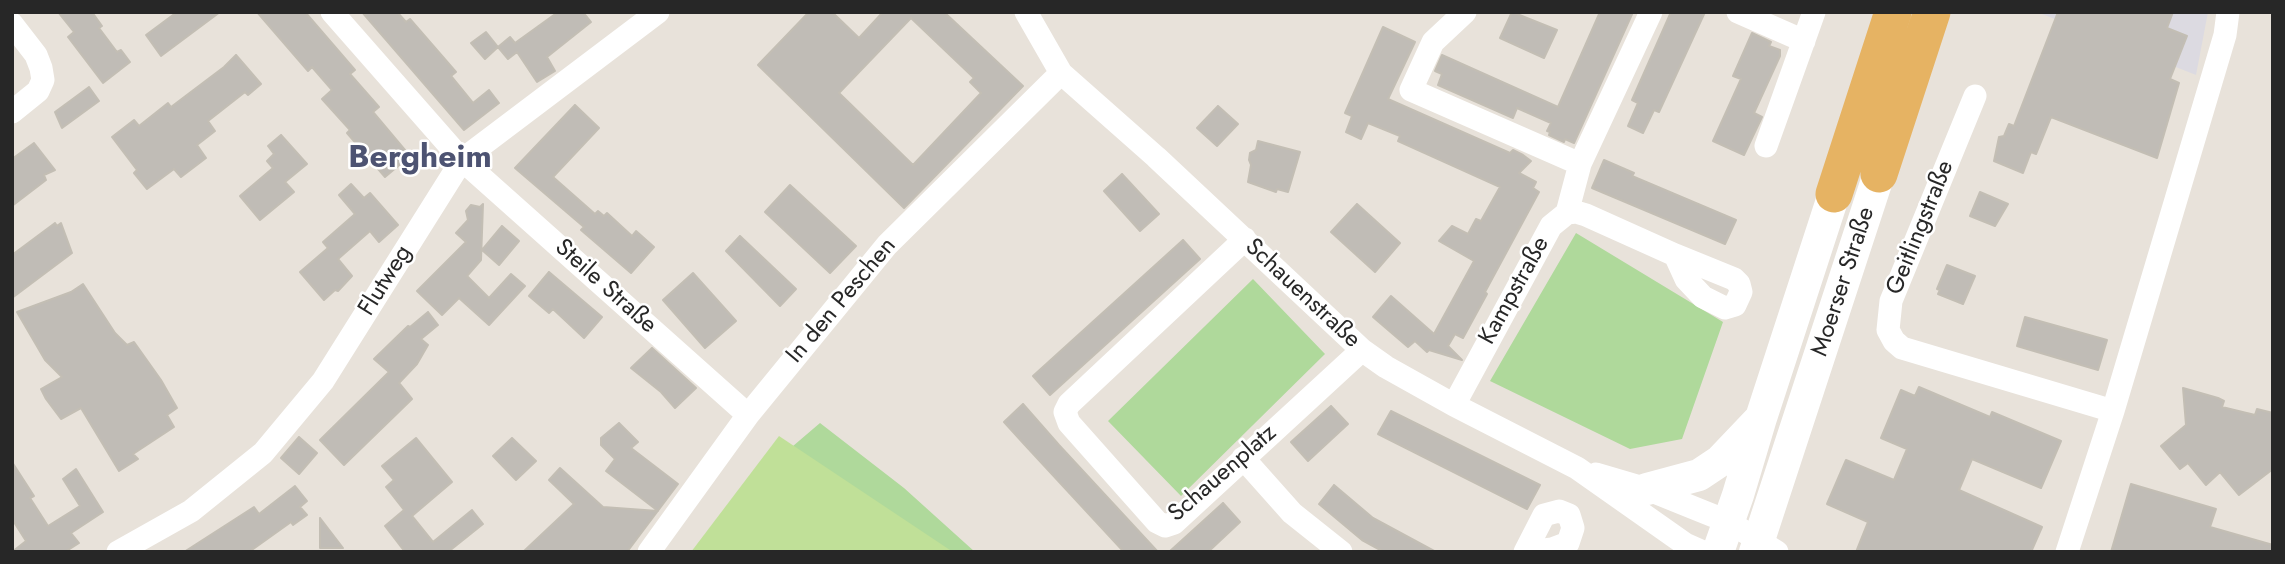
<!DOCTYPE html>
<html>
<head>
<meta charset="utf-8">
<style>
	body { margin:0 }
	#map { position:relative; width:2285px; height:564px; overflow:hidden; background:#e8e2da; font-family:Jost,sans-serif }
	canvas { display:block }
	.frame { position:absolute; inset:0; border:14px solid #272727; pointer-events:none }
</style>
</head>
<body>
<div id="map">
<canvas width="2285" height="564"></canvas>
<div class="frame"></div>
</div>
<script>
const c = document.querySelector('canvas').getContext('2d');
c.lineJoin = 'round';
function fill(path, color) { c.fillStyle = color; c.fill(path, 'evenodd'); }
const shape = rows => new Path2D(rows.map(r => 'M' + r).join(''));
function stroke(path, color, width, dash) { c.strokeStyle = color; c.lineWidth = width; c.lineCap = dash ? 'butt' : 'round'; c.setLineDash(dash || []); c.stroke(path); }
function write(font, color, halo, rows, align = 'center') {
  c.font = font + ' Jost,sans-serif'; c.lineWidth = 5; c.setLineDash([]); c.textBaseline = 'middle'; c.strokeStyle = halo; c.fillStyle = color; for (const [text, x, y, turn = 0] of rows) {
    c.save(); c.translate(x, y); c.rotate((+turn || 0) * Math.PI / 180); c.textAlign = isNaN(turn) ? turn : align; if (halo) c.strokeText(text, 0, 0); c.fillText(text, 0, 0); c.restore();
  }
}
fill(shape([
	[2037,12,2208,12,2196,75]
]), '#dcdae1');
fill(shape([
	[1576,233,1723,322,1682,439,1630,449,1490,381],
	[1253,279,1325,354,1181,496,1108,421],
	[820,423,904,488,975,552,899,552,786,452]
]), '#afd99b');
fill(shape([
	[779,436,953,552,691,552]
]), '#c0e098');
const building = shape([
	[58,12,92,12,102,26,99,28,117,52,121,50,130,62,103,83,68,37,74,32,58,12],
	[177,12,220,12,161,56,146,35,177,12],
	[257,12,305,12,355,70,350,74,379,107,373,112,410,156,385,177,347,133,350,130,322,99,332,90,312,67,308,71,257,12],
	[362,12,397,12,406,22,410,19,456,72,451,76,473,103,489,90,499,103,464,130,362,12],
	[558,12,583,12,591,22,547,57,555,71,537,82,517,52,508,59,498,47,485,59,471,43,486,32,498,47,510,37,515,43,558,12],
	[809,12,832,12,859,38,883,12,944,12,1023,86,904,208,758,65,809,12],
	[911,18,974,78,970,82,981,93,913,165,839,93,911,18],
	[1512,12,1557,30,1544,58,1500,38,1512,12],
	[1600,12,1633,12,1574,143,1565,139,1564,142,1549,135,1550,132,1547,131,1551,123,1517,108,1513,118,1438,85,1442,74,1435,71,1442,55,1558,107,1600,12],
	[1671,12,1705,12,1659,112,1654,110,1643,133,1628,126,1638,103,1632,100,1671,12],
	[2058,12,2173,12,2167,28,2187,36,2170,79,2179,83,2157,158,2051,117,2036,154,2031,152,2023,173,1994,161,1999,137,2004,136,2009,124,2014,126,2058,12],
	[1383,27,1415,42,1388,99,1510,153,1513,150,1523,155,1531,161,1519,173,1536,182,1533,188,1539,192,1485,292,1487,294,1463,338,1455,334,1448,346,1462,360,1429,350,1427,352,1415,341,1408,347,1373,317,1391,296,1434,334,1474,261,1439,241,1452,226,1468,234,1476,219,1481,221,1500,187,1398,141,1400,136,1368,123,1361,139,1346,132,1352,116,1345,113,1383,27],
	[1752,33,1771,42,1769,46,1780,50,1780,56,1754,113,1762,117,1744,155,1713,141,1741,79,1733,76,1752,33],
	[236,55,261,84,248,95,245,92,208,121,215,131,197,145,206,158,181,177,174,169,147,189,134,173,137,170,112,137,134,120,139,126,168,103,171,107,224,67,236,55],
	[89,87,99,101,62,128,55,112,89,87],
	[575,105,599,128,553,177,595,214,598,211,604,216,607,213,632,236,636,231,654,247,631,273,581,230,584,227,515,168,575,105],
	[1218,106,1238,124,1217,146,1197,128,1218,106],
	[281,135,307,164,285,182,294,192,260,220,240,196,273,168,267,161,274,154,268,146,281,135],
	[1258,141,1300,152,1288,192,1277,189,1276,192,1248,182,1251,165,1249,160,1250,153,1256,150,1258,141],
	[34,143,55,170,44,175,46,180,12,206,12,159,34,143],
	[1604,160,1634,173,1632,176,1736,220,1725,244,1592,188,1604,160],
	[1122,174,1159,214,1140,231,1104,191,1122,174],
	[351,184,364,198,370,193,398,225,379,242,370,231,338,259,352,276,338,291,335,290,324,300,300,272,328,248,323,242,355,214,339,195,351,184],
	[790,185,856,246,830,273,765,212,790,185],
	[1980,192,2008,204,1995,226,1970,216,1980,192],
	[483,204,481,260,467,276,489,298,511,274,525,286,489,325,459,298,442,315,417,291,466,242,456,233,468,220,466,211,471,205,480,207,483,204],
	[1357,204,1400,243,1375,272,1331,232,1357,204],
	[55,223,57,226,61,223,72,253,12,298,12,255,55,223],
	[502,226,519,241,499,265,482,250,502,226],
	[740,236,796,289,780,306,726,251,740,236],
	[1183,240,1200,259,1050,395,1033,376,1183,240],
	[1947,265,1975,276,1963,304,1938,294,1940,290,1937,289,1947,265],
	[549,272,602,317,584,338,553,309,549,313,529,296,549,272],
	[693,273,736,321,705,348,663,300,693,273],
	[83,284,115,333,127,345,134,342,161,380,177,408,167,415,174,427,133,454,138,459,119,471,81,408,61,419,46,399,41,389,62,377,45,360,17,312,71,292,83,284],
	[428,312,438,325,421,339,428,345,417,364,399,383,412,399,344,465,320,440,389,372,374,359,408,326,410,327,428,312],
	[2025,317,2107,340,2098,370,2017,346,2025,317],
	[652,348,696,388,675,408,661,392,631,368,652,348],
	[1919,387,1990,417,1992,412,2061,441,2041,488,1972,459,1959,490,2042,527,2031,552,1856,552,1868,522,1827,504,1846,460,1894,480,1907,449,1881,438,1901,390,1915,396,1919,387],
	[2183,388,2218,398,2224,401,2222,407,2255,415,2257,409,2273,413,2273,469,2239,495,2220,472,2206,485,2188,463,2180,469,2161,446,2186,425,2183,388],
	[1023,404,1059,445,1158,552,1124,552,1024,444,1004,422,1023,404],
	[1331,406,1348,424,1308,461,1291,442,1331,406],
	[1391,411,1540,485,1527,509,1378,434,1391,411],
	[619,423,638,442,631,448,678,484,627,552,523,552,574,504,549,480,560,468,603,507,658,511,606,471,615,459,601,445,601,438,619,423],
	[299,437,317,453,299,474,281,458,299,437],
	[416,438,452,482,412,516,433,542,472,510,483,524,448,552,405,552,385,526,404,510,386,487,394,480,382,466,416,438],
	[512,438,536,461,516,480,493,456,512,438],
	[12,462,34,496,30,498,48,526,80,506,63,479,76,469,103,512,71,533,79,543,65,552,12,552,26,541,12,519,12,462],
	[2131,484,2216,509,2210,527,2273,545,2273,552,2111,552,2131,484],
	[1334,485,1373,518,1436,552,1384,552,1362,540,1319,504,1334,485],
	[295,486,307,501,300,507,307,515,293,525,291,522,249,552,184,552,254,507,259,514,295,486],
	[1223,503,1240,522,1208,552,1169,552,1223,503],
	[320,518,343,548,320,548,320,518]
]);
fill(building, '#c0bcb6');
stroke(building, '#c3beb4', 2);
stroke(shape([
	[332,12,462,160,748,415],
	[1026,12,1061,73,1156,157,1362,350,1386,367,1454,405,1577,468,1685,544,1703,552],
	[1465,12,1433,42,1411,90,1580,164],
	[1738,12,1804,41],
	[12,24,36,55,41,68,43,80,38,91,12,112],
	[1975,96,1891,301,1888,330,1894,341,1902,348,2113,411],
	[1766,146,1814,12],
	[1567,213,1580,164,1651,12],
	[1245,239,1069,404,1065,412,1069,423,1157,522,1165,526,1174,523,1362,350],
	[1454,405,1551,226,1567,213,1576,212,1586,215,1675,255,1686,279,1703,297,1725,308,1735,305,1741,292,1739,284,1734,279,1675,255],
	[1243,458,1292,513,1341,552],
	[1596,474,1647,489,1699,510,1729,522,1777,552],
	[118,552,191,511,263,453,323,381,462,160,658,12],
	[649,552,748,415,887,245,1061,73],
	[1525,552,1544,515,1559,511,1569,515,1573,528,1568,543,1552,549,1529,552],
	[2067,552,2113,411,2225,35,2228,12]
]), '#fff', 23);
stroke(shape([
	[1647,489,1699,475,1720,461,1760,419],
	[1718,552,1738,495,1761,418,1834,194],
	[1755,552,1879,174]
]), '#fff', 32);
stroke(shape([
	[1879,174,1932,12],
	[1834,194,1893,12]
]), '#e6b363', 37);
write('24px', '#272727', '#fff', [
	["Geitlingstraße",1921,228,-68],
	["Flutweg",386,281,-58],
	["Moerser Straße",1844,282,-72],
	["Steile Straße",605,287,42],
	["Kampstraße",1515,291,-61],
	["Schauenstraße",1302,294,43],
	["In den Peschen",842,301,-50],
	["Schauenplatz",1223,474,-41]
]);
write('bold 32px', '#4d5372', '#fff', [
	["Bergheim",420,159]
]);
</script>
</body>
</html>
